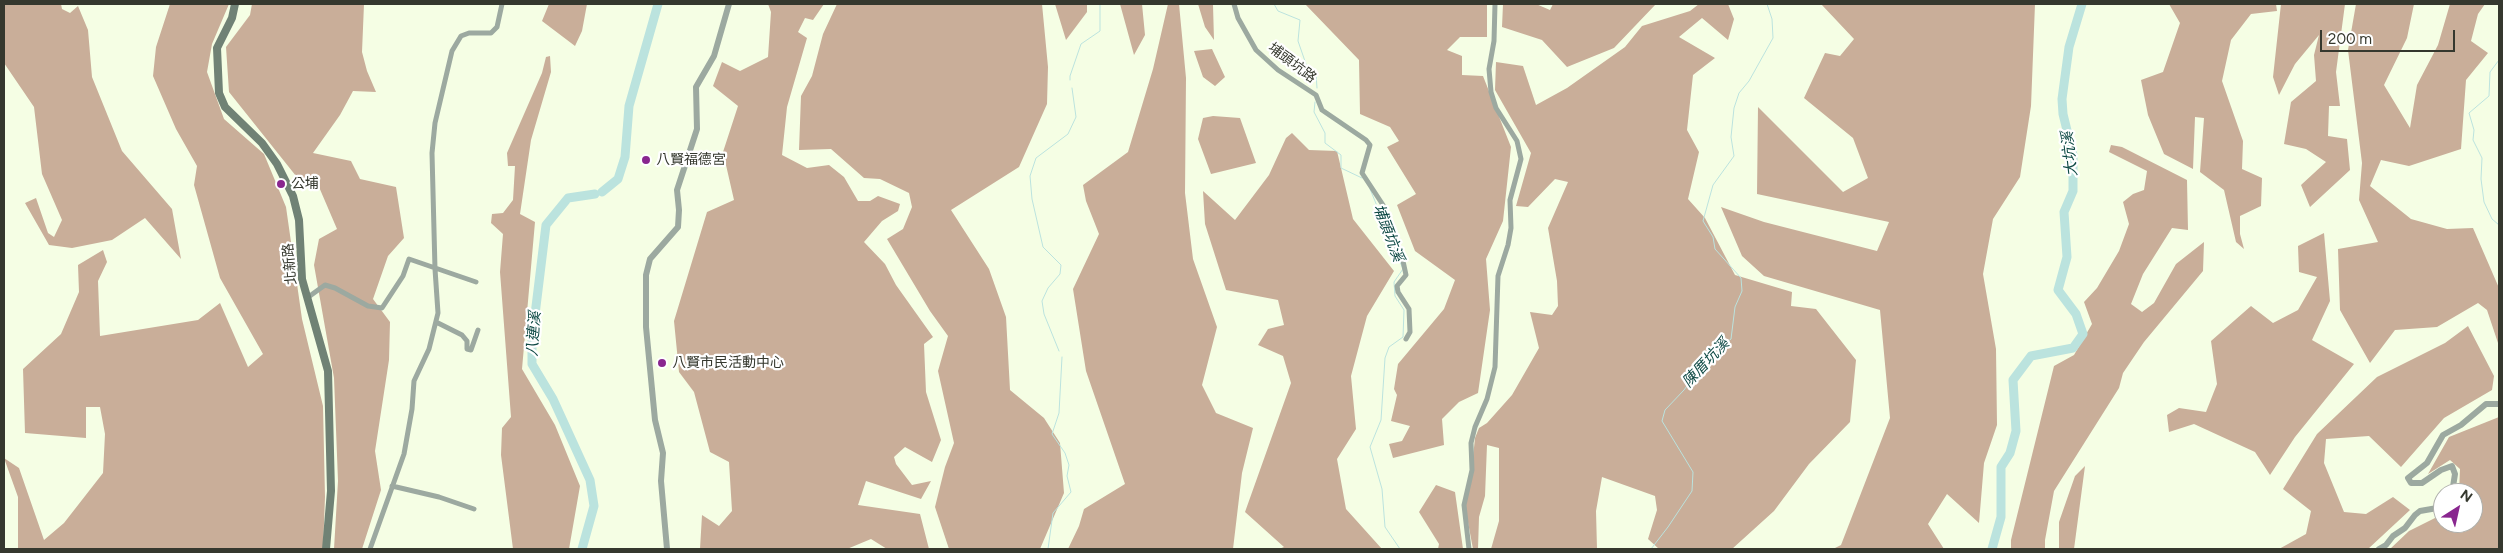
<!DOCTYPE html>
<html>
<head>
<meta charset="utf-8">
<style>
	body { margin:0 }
	#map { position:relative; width:2503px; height:553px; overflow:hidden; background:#f5fee4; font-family:Figtree,sans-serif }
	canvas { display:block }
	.frame { position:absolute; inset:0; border:5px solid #35382e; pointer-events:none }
	.north { position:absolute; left:2433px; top:483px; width:50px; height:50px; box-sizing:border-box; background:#fff; border:1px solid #aeafab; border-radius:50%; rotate:35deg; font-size:14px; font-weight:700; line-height:20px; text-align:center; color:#35382e }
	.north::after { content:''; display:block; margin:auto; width:18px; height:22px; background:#89268f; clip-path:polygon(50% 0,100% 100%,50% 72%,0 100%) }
	.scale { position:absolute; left:2320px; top:30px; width:135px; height:22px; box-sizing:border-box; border:2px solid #35382e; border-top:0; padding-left:6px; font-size:15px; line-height:18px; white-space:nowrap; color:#35382e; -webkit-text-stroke:4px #fff; paint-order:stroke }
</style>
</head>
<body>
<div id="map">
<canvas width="2503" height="553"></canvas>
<div class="frame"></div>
<div class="north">N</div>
<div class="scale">200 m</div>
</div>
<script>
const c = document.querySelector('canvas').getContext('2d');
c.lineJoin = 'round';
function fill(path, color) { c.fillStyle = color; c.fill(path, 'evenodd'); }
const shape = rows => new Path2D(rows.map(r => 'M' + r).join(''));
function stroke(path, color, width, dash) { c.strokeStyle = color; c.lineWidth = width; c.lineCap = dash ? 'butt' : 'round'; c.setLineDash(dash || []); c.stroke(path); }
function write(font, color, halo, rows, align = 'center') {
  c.font = font + ' Figtree,"Noto Sans TC",sans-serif'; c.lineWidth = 4.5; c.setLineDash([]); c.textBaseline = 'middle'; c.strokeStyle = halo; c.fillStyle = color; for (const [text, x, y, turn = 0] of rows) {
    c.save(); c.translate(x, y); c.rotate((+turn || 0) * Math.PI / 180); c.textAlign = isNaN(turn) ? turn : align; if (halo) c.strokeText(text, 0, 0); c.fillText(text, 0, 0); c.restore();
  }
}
fill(shape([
	[4,4,61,4,62,9,70,13,78,6,88,30,92,77,122,151,172,209,181,259,145,218,112,240,72,248,49,245,25,203,36,198,48,233,54,237,62,220,42,174,34,107,4,63],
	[170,4,229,4,212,44,207,72,224,119,264,154,286,207,302,319,323,406,325,497,323,549,18,549,18,497,4,458,19,468,44,540,64,523,103,473,105,434,100,407,86,407,86,438,25,433,23,369,61,334,79,292,78,265,103,250,107,262,98,281,100,336,198,320,220,303,248,367,263,354,220,278,194,185,197,166,176,129,153,76,156,47],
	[252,4,364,4,362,52,367,71,376,92,353,91,340,115,313,153,351,161,360,179,396,187,404,238,388,256,373,299,390,322,389,360,375,451,381,490,362,549,334,549,338,481,334,378,314,265,319,239,337,229,319,187,296,176,229,92,226,47,250,15],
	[549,4,587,4,582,31,575,46,542,21],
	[768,4,824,4,813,20,805,18,798,32,807,38,787,107,782,155,807,168,829,165,844,177,858,201,870,201,878,196,900,204,898,211,882,221,864,242,885,264,896,285,933,337,924,344,926,392,941,440,932,462,905,447,894,457,896,464,912,485,931,481,921,499,866,481,858,505,920,514,929,549,887,549,871,539,847,549,700,549,702,515,719,526,732,511,729,462,710,452,694,392,679,372,674,321,707,212,734,200,723,152,738,106,713,86,722,62,740,71,768,57,771,12],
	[837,4,1042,4,1048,67,1047,104,1019,167,951,210,989,269,1006,317,1010,390,1044,418,1060,443,1064,493,1040,549,949,549,935,507,945,467,954,443,938,371,948,336,930,311,887,239,903,229,912,207,909,193,880,179,864,178,831,149,799,150,801,96,812,76,823,34],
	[1055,4,1087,4,1087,12,1066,40],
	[1120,4,1142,4,1145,35,1134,55],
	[1168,4,1179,4,1186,78,1185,193,1193,259,1217,327,1202,385,1216,413,1253,428,1242,473,1233,549,1068,549,1079,526,1084,509,1125,484,1086,371,1073,289,1099,234,1086,201,1083,185,1128,152,1153,69],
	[1198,4,1213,5,1214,40,1205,27],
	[1305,4,1487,4,1487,37,1460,37,1447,50,1462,56,1462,75,1483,76,1511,147,1503,221,1486,259,1490,310,1478,393,1459,402,1442,419,1444,445,1393,458,1389,444,1402,441,1410,426,1391,421,1397,395,1394,389,1398,364,1444,309,1455,280,1415,251,1397,205,1416,194,1387,147,1399,141,1390,127,1360,114,1359,60],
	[1503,4,1536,4,1550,10,1553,4,1656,4,1614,48,1567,67,1542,40,1502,27],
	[1699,4,1728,4,1734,19,1728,40,1702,18,1679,37,1715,58,1693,75,1687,130,1699,152,1688,199,1705,218,1735,275,1792,292,1791,306,1816,309,1856,360,1850,422,1809,464,1774,511,1732,549,1659,549,1648,539,1657,510,1655,496,1602,477,1596,511,1597,549,1491,549,1499,521,1499,448,1487,445,1485,496,1479,517,1478,549,1473,549,1464,501,1472,467,1475,438,1479,428,1487,423,1512,395,1539,348,1530,312,1552,315,1558,306,1557,281,1548,228,1568,182,1555,179,1528,207,1516,206,1531,153,1495,90,1496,62,1523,66,1536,105,1567,88,1625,47,1642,26,1690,11],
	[1821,4,2035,4,2031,106,2020,177,1993,219,1983,274,1996,349,1997,425,1984,463,1979,523,1947,494,1928,524,1944,549,1833,549,1841,545,1890,418,1880,310,1764,276,1742,256,1721,207,1764,222,1877,251,1889,222,1757,194,1758,107,1843,192,1868,178,1853,138,1804,98,1825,53,1840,56,1854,39],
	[2169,4,2276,4,2277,11,2251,14,2231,40,2222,81,2243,141,2242,169,2262,178,2261,206,2240,216,2240,234,2244,249,2236,242,2224,190,2200,172,2204,118,2195,117,2193,169,2164,154,2148,115,2141,80,2163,72,2180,23],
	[2281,4,2345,4,2336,72,2340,106,2329,106,2328,136,2347,139,2350,170,2310,207,2301,185,2326,162,2306,149,2284,144,2291,102,2316,81,2314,55,2319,35,2295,64,2279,95,2273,77],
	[2356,4,2414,4,2407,38,2384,85,2410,128,2417,85,2438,45,2450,4,2485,4,2478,14,2471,41,2488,53,2466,80,2461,149,2409,166,2381,160,2370,186,2411,219,2447,229,2473,228,2499,288,2499,346,2487,310,2478,303,2437,327,2395,330,2370,363,2340,310,2338,249,2378,242,2359,200,2362,163,2348,50],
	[1212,49,1225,77,1215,86,1203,77,1194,51],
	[550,56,551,72,531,140,520,214,535,222,522,369,555,425,580,486,569,549,513,549,501,455,502,428,511,417,500,272,503,234,491,223,492,214,503,213,513,200,515,166,508,166,507,153,542,73,546,57],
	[1213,116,1240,118,1256,163,1211,174,1198,139,1203,118],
	[1292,133,1309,150,1337,151,1353,219,1394,271,1367,316,1351,376,1356,429,1337,459,1346,509,1382,549,1279,549,1284,547,1245,512,1291,383,1283,356,1258,345,1268,329,1284,325,1278,300,1226,290,1205,224,1203,191,1235,220,1269,175,1286,138],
	[2111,145,2122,147,2187,180,2188,230,2172,228,2143,274,2131,304,2142,312,2154,303,2176,264,2204,242,2203,271,2144,342,2123,373,2119,388,2054,491,2045,540,2045,549,2011,549,2011,540,2054,366,2074,355,2092,324,2084,302,2097,288,2119,251,2129,224,2123,202,2133,194,2144,190,2147,171,2109,152],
	[2324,233,2330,301,2312,340,2354,364,2295,437,2270,475,2255,452,2194,424,2169,432,2167,415,2179,408,2206,412,2217,384,2211,341,2251,306,2273,323,2298,310,2317,277,2299,272,2298,246],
	[2468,326,2494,376,2492,390,2444,418,2401,467,2369,436,2326,439,2324,463,2344,512,2366,514,2393,497,2410,510,2368,549,2279,549,2306,534,2311,511,2283,489,2317,434,2377,377,2445,343],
	[2499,417,2499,549,2390,549,2409,531,2443,514,2443,523,2473,523,2473,493,2459,493,2460,469,2450,460,2428,474,2449,437],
	[2085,466,2074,549,2059,549,2059,522,2075,476],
	[1436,485,1455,492,1463,549,1438,549,1439,544,1419,512]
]), '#c9ae99');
stroke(shape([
	[1274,4,1278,11,1300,20,1298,41,1307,67,1316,73,1317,88],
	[2499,60,2490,72,2489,96,2469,113,2474,130,2473,140,2482,158,2481,179,2484,202,2492,219,2499,225],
	[1070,80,1070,76,1081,44,1100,31,1100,4],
	[1315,102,1314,112,1325,133,1325,143,1341,155,1341,168,1362,178],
	[1370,189,1403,269,1394,282,1395,296,1404,310,1403,337,1389,347,1385,358,1381,420,1370,447,1382,489,1385,527,1400,549],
	[1059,351,1044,314,1042,301,1048,288,1060,274,1061,265,1043,247,1032,199,1030,176,1036,158,1068,134,1076,117,1072,88],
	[1048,549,1053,513,1071,492,1067,476,1069,465,1065,453,1052,434,1059,413,1062,357],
	[1651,549,1668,527,1692,491,1693,472,1662,421,1665,410,1684,390,1710,355,1731,339,1735,307,1742,291,1741,278,1715,249,1713,237,1703,221,1713,185,1734,156,1731,137,1734,108,1739,93,1749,81,1773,38,1772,19,1767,4]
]), '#bbe3de', 1);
stroke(shape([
	[602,192,618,179,625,157,629,106,658,4],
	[582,549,594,506,590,480,553,399,532,364,532,339,546,225,568,198,595,194],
	[1992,549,2001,517,2001,467,2010,453,2016,431,2013,380,2031,356,2073,348,2083,334,2076,314,2058,290,2067,257,2064,212,2073,191,2073,155,2063,114,2062,99,2069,47,2082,4]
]), '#bbe3de', 9);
stroke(shape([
	[1234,4,1238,18,1256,50,1278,70,1316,95,1322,110,1366,140,1370,145,1362,173,1383,205,1386,223,1403,261,1406,275,1397,286,1398,292,1409,309,1410,332,1406,339],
	[307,298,325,285,335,288,368,306,382,308,403,276,409,259,476,282],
	[436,322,462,335,467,341,467,349,471,350,478,330],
	[392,486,439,497,474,509],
	[370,549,404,454,412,409,414,381,429,349,438,313,435,269,432,153,435,123,452,51,461,36,469,33,491,33,497,27,502,4],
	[1469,549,1464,505,1472,470,1471,443,1475,427,1487,399,1495,367,1498,276,1508,245,1511,228,1510,200,1521,159,1517,141,1496,108,1491,92,1489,69,1494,41,1495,4]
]), '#9ca9a0', 5);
stroke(shape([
	[2452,493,2455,474,2452,466,2441,470,2422,483,2411,483,2408,478,2427,463,2443,435,2461,425,2486,404,2499,404],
	[667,549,661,481,663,453,655,420,646,327,646,275,650,259,678,227,679,210,677,190,697,129,696,87,714,56,729,4],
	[2379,549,2386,545,2393,536,2405,528,2415,515,2420,511,2443,507]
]), '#9ca9a0', 6);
stroke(shape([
	[235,4,232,18,217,48,219,93,225,107,262,143,277,164,293,196,299,220,302,279,328,371,331,491,326,549]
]), '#708275', 8);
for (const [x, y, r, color] of [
	[646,160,5,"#89268f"],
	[281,184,5,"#89268f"],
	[662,363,5,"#89268f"]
]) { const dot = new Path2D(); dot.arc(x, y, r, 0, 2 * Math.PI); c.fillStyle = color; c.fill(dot); stroke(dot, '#fff', 2); }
write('14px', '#35382e', '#fff', [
	["埔頭坑路",1292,63,37],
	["北新路",290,264,-95]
]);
write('14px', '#35382e', '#fff', [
	["八賢福德宮",656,160],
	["公埔",291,184],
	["八賢市民活動中心",672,363]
], 'left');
write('italic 15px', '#0f4a45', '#fff', [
	["大坑溪",2070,154,-96],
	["埔頭坑溪",1388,233,69],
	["八連溪",534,334,-86],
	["陳厝坑溪",1706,363,-47]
]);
</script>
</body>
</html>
